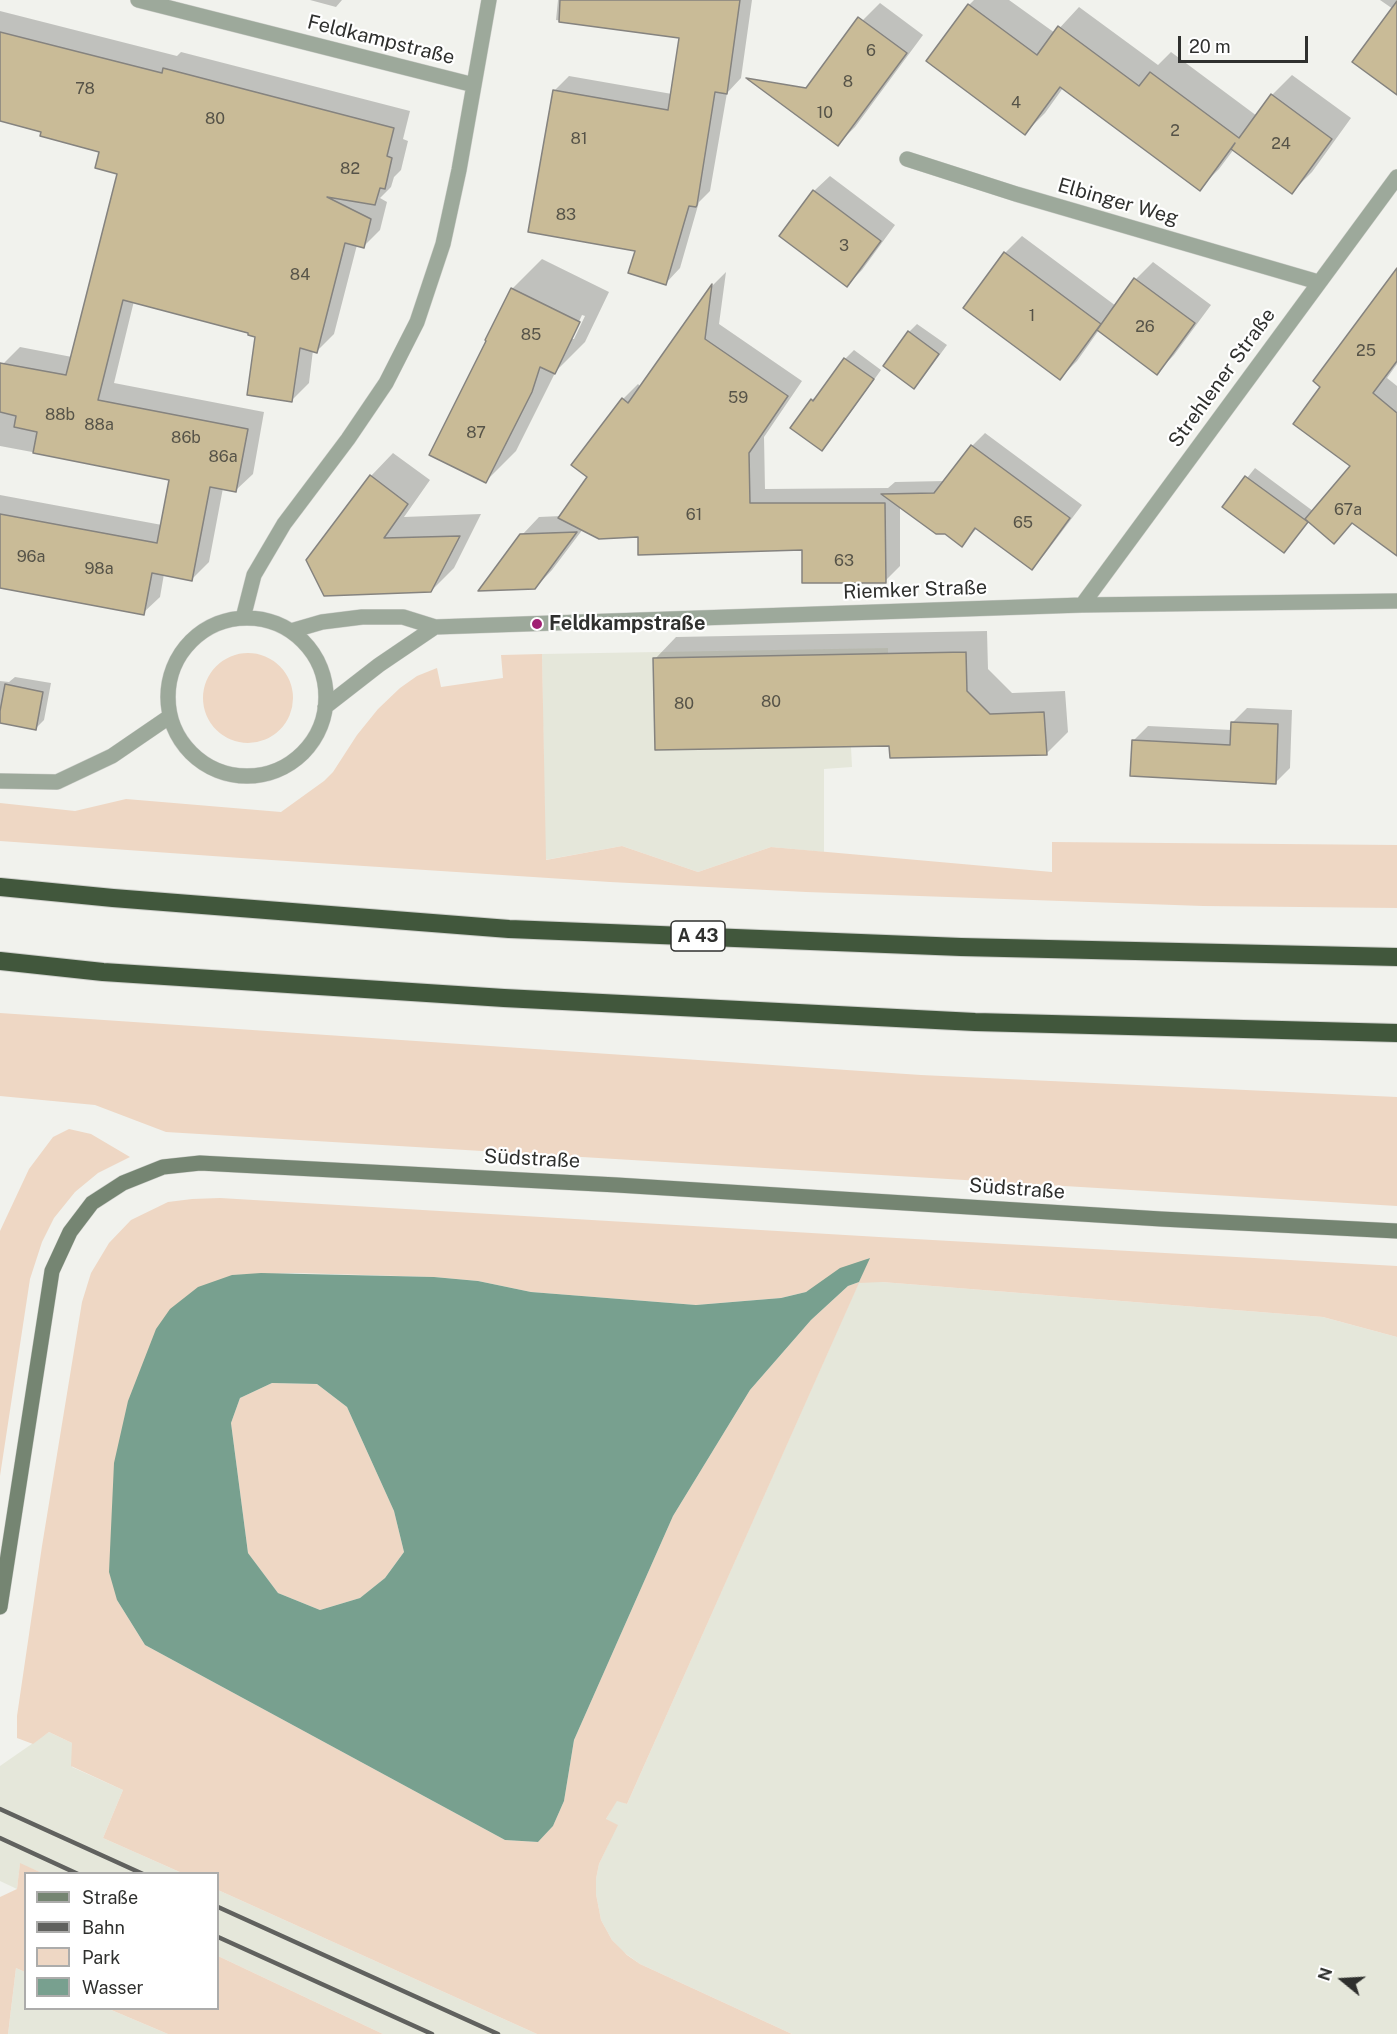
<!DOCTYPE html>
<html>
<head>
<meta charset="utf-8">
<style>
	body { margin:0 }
	#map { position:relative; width:1397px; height:2034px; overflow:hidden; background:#f1f2ed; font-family:"Public Sans",sans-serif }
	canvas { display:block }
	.legend { position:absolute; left:24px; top:1872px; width:195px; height:138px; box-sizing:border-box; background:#fff; border:2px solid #acacab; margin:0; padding:8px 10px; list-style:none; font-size:18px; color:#2f302e }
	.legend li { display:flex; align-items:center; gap:12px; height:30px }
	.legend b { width:30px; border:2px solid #acacab }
	.north { position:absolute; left:1313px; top:1950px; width:60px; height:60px; -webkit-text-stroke:4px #fff; paint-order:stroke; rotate:288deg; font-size:16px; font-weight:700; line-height:24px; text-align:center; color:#2f302e }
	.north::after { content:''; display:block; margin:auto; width:21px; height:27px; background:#2f302e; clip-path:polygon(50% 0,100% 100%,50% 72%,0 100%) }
	.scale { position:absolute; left:1178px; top:36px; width:130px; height:27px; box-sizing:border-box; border:3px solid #2f302e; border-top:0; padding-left:8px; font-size:18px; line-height:21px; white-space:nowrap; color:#2f302e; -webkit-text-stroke:4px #fff; paint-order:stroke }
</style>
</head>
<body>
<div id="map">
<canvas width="1397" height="2034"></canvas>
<ul class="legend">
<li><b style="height:8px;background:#758572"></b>Straße</li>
<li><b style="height:8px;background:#60615e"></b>Bahn</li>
<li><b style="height:16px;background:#eed7c4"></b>Park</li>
<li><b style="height:16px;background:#78a08f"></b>Wasser</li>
</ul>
<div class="north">N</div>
<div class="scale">20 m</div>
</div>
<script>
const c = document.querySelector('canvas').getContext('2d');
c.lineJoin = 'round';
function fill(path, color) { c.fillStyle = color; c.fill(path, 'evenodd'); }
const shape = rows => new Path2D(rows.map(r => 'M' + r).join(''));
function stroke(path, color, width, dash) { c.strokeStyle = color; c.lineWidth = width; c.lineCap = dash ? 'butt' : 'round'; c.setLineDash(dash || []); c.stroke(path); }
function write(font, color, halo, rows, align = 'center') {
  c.font = font + ' "Public Sans",sans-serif'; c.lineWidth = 4.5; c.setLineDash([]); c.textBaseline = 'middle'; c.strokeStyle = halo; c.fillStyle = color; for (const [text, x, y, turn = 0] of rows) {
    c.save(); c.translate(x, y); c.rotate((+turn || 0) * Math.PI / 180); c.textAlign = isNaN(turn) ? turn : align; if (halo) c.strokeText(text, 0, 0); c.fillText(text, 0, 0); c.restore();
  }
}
fill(shape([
	[888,648,888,654,851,747,852,767,824,769,824,852,771,847,698,872,622,846,545,860,542,654],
	[859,1282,882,1282,1323,1317,1397,1337,1397,2034,792,2034,640,1964,622,1951,612,1940,601,1920,596,1894,596,1879,599,1864,608,1845,606,1819,617,1800,627,1804],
	[49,1732,72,1743,72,1767,123,1790,103,1838,182,1873,42,1873,20,1864,17,1889,0,1881,0,1766],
	[218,1890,537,2034,383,2034,218,1956],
	[16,1968,25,1972,26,2008,109,2009,168,2034,8,2034]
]), '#e5e7da');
fill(shape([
	'203 698a45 45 0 1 1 90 0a45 45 0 1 1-90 0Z',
	[542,654,546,860,622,846,698,872,771,847,1052,872,1052,842,1397,845,1397,908,1203,906,806,892,610,882,241,858,0,841,0,803,75,811,126,799,281,812,324,781,333,772,357,735,378,709,400,688,417,676,437,668,441,687,503,678,501,655],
	[0,1013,921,1075,1397,1097,1397,1206,166,1132,95,1105,0,1096],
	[69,1129,91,1134,130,1157,98,1173,75,1192,54,1218,42,1242,30,1279,0,1476,0,1231,29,1169,53,1137],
	[220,1198,879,1237,1397,1266,1397,1337,1323,1317,882,1282,859,1283,627,1804,617,1801,606,1819,618,1825,599,1864,596,1879,596,1894,601,1920,612,1940,627,1955,640,1964,792,2034,537,2034,218,1890,218,1874,182,1873,103,1838,123,1790,71,1766,72,1743,49,1732,33,1744,17,1738,17,1716,42,1546,82,1302,91,1273,109,1243,131,1220,168,1202,192,1199],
	[869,1258,859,1282,848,1286,811,1320,750,1390,673,1516,574,1740,564,1801,553,1826,538,1842,505,1840,145,1645,117,1600,232,1275,295,1273,434,1277,478,1281,531,1292,696,1305,781,1298,806,1292],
	[272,1383,317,1384,347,1407,394,1511,404,1552,385,1578,360,1598,320,1610,278,1593,248,1553,231,1423,240,1398],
	[20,1863,42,1873,26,1874,25,1972,16,1968,8,2034,0,2034,0,1897,17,1889],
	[218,1956,383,2034,168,2034,109,2009,218,2008]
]), '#eed7c4');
fill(shape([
	[870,1258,859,1282,848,1286,811,1320,750,1390,673,1516,574,1740,564,1801,553,1826,538,1842,505,1840,145,1645,117,1600,109,1572,114,1463,128,1401,156,1329,170,1309,198,1287,232,1275,261,1273,434,1277,478,1281,531,1292,696,1305,781,1298,806,1292,840,1268],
	[272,1383,317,1384,347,1407,394,1511,404,1552,385,1578,360,1598,320,1610,278,1593,248,1553,231,1423,240,1398]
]), '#78a08f');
fill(shape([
	[310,0,342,0,336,7],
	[558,0,752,0,741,78,727,93,710,191,699,202,680,268,666,283,637,250,554,91,569,76,672,94,681,37,556,20],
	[974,0,1009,0,1055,33,1079,7,1158,65,1171,52,1257,116,1272,95,1292,75,1351,118,1312,172,1292,192,1234,149,1219,169,1199,189,1063,88,1045,113,1025,133,969,5],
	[1380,0,1397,0,1397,74,1393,9],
	[880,3,923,35,855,127,838,144,794,111,863,20],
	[0,11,177,56,181,52,410,111,403,139,408,141,401,170,394,177,391,187,380,198,387,202,380,230,363,247,357,245,334,334,317,351,313,350,309,383,292,400,256,336,250,332,134,301,114,383,264,412,253,474,236,490,223,488,209,562,192,579,164,574,160,597,143,613,0,586,0,495,162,525,171,478,0,446,0,363,3,364,20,347,72,357,118,173,101,151,43,131,0,120],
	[830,176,895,225,862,270,847,285,781,236,815,190],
	[1022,236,1116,306,1136,279,1153,262,1211,305,1174,355,1157,373,1099,330,1077,361,1060,378,1005,253],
	[542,259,609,292,585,342,556,371,516,451,486,481,512,289],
	[582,315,585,316,574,339,571,339],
	[726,272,719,324,802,381,764,437,765,489,888,488,895,482,945,481,972,446,985,433,1082,505,1044,555,1032,568,978,527,962,545,946,532,900,506,900,566,885,581,803,549,639,535,583,529,552,570,535,588,522,535,539,517,561,516,589,477,623,399,638,384,641,387,713,285],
	[1397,272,1397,364,1387,378,1397,386,1397,554,1353,522,1309,520,1292,543,1224,507,1255,468,1313,511,1352,466,1322,386],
	[917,324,947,345,922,379,914,387,909,332],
	[854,350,881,370,830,441,822,449,792,427,812,400,821,392,845,359],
	[393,453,430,480,404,517,481,514,454,568,431,591,325,594,371,476],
	[987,631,988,669,1012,693,1065,691,1068,732,1046,754,891,744,655,659,676,637],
	[15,677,51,683,44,720,35,729,0,722,0,681,9,682],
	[1247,708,1292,710,1290,768,1275,783,1134,740,1148,726,1232,730,1232,723]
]), '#0003');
const building = shape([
	[560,0,740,0,727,94,715,92,697,205,696,207,689,206,666,285,628,273,635,251,528,232,553,90,668,110,679,38,559,22,560,0],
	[1397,1,1397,95,1352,62,1397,1],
	[968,4,1037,55,1058,26,1139,86,1150,72,1239,138,1271,94,1332,139,1292,194,1231,149,1235,143,1200,191,1060,87,1025,135,926,61,968,4],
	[858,17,907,53,838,146,746,78,806,88,858,17],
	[0,32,162,73,163,68,394,128,387,156,392,158,385,189,380,188,375,205,327,197,371,219,364,248,345,243,317,353,300,348,292,402,247,395,255,337,248,335,248,333,123,300,98,400,248,429,236,492,210,487,192,581,152,573,144,615,0,588,0,514,157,543,169,480,33,453,37,432,14,427,16,416,0,412,0,363,66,375,117,174,95,168,99,152,40,136,41,132,0,121,0,32],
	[813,190,881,241,847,287,779,236,813,190],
	[1004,252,1101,324,1060,380,963,308,1004,252],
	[1397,268,1397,361,1373,393,1397,413,1397,556,1352,523,1334,544,1305,519,1350,466,1293,424,1320,387,1313,381,1397,268],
	[1134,278,1195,323,1157,375,1097,330,1134,278],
	[712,284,705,339,788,396,749,453,750,503,885,503,886,583,802,583,802,550,638,555,638,537,599,539,558,518,587,477,571,465,622,398,628,403,712,284],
	[511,288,580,322,555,374,540,367,532,392,486,483,429,455,486,341,485,340,511,288],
	[908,331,939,354,914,389,883,366,908,331],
	[844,358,874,379,822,451,790,428,811,399,813,401,844,358],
	[971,445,1070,518,1032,570,975,528,962,547,945,534,936,534,881,494,934,493,971,445],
	[370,475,408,504,384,538,460,536,431,592,324,596,306,560,370,475],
	[1245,476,1308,522,1284,553,1222,507,1245,476],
	[577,532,535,589,478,591,520,534,577,532],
	[966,652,967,691,990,714,1044,712,1047,755,890,758,889,746,655,750,653,658,966,652],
	[5,684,43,692,36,730,0,723,0,711,5,684],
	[1231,722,1278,724,1276,784,1130,776,1132,740,1230,745,1231,722]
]);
fill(building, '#c9bb97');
stroke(building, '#85837f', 1.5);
const street = shape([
	[138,0,474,85],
	[907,159,1016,194,1318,282],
	[1082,605,1397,177],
	[243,618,254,575,284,524,348,439,386,383,417,322,443,244,459,170,489,0],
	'168 697a79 79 0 1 1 158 0a79 79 0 1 1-158 0Z',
	[291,631,322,622,362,617,403,617,435,627,1082,605,1397,601],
	[325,707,379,665,435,627],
	[0,781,57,782,112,756,169,717]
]);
const secondary = shape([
	[0,1607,52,1271,70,1232,92,1203,123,1183,163,1167,200,1163,617,1185,1161,1219,1397,1231]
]);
const highway = shape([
	[0,887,113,898,509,929,961,947,1397,957],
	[0,961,103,972,504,998,975,1022,1397,1033]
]);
stroke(street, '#cecfcb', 16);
stroke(secondary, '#cecfcb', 16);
stroke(highway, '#cecfcb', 20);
stroke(street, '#9da99b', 15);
stroke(secondary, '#758572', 15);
stroke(highway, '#41573c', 18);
stroke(shape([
	[0,1809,143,1874],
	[0,1838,78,1874],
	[218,1907,498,2034],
	[218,1937,432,2034]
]), '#60615e', 4.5);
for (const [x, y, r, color] of [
	[537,624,6,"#a02173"]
]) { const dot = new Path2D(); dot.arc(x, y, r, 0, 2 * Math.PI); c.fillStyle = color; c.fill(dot); stroke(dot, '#fff', 2); }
write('16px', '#565348', null, [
	["6",871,51],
	["8",848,82],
	["78",85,89],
	["4",1016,103],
	["10",825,113],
	["80",215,119],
	["2",1175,131],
	["81",579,139],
	["24",1281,144],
	["82",350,169],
	["83",566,215],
	["3",844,246],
	["84",300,275],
	["1",1032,316],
	["26",1145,327],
	["85",531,335],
	["25",1366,351],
	["59",738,398],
	["88b",60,415],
	["88a",99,425],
	["87",476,433],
	["86b",186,438],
	["86a",223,457],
	["67a",1348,510],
	["61",694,515],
	["65",1023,523],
	["96a",31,557],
	["63",844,561],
	["98a",99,569],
	["80",771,702],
	["80",684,704]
]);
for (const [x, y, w] of [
	[698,936,54]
]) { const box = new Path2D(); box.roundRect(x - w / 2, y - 15, w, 30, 4.5); c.fillStyle = '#fff'; c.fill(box); stroke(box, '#2f302e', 1.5); }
write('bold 18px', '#2f302e', null, [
	["A 43",698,936]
]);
write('20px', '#2f302e', '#fff', [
	["Feldkampstraße",381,40,14],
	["Elbinger Weg",1118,202,16],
	["Strehlener Straße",1222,378,-54],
	["Riemker Straße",915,590,-2],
	["Südstraße",532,1159,3],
	["Südstraße",1017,1189,4]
]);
write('bold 20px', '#2f302e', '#fff', [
	["Feldkampstraße",549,624]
], 'left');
</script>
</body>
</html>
